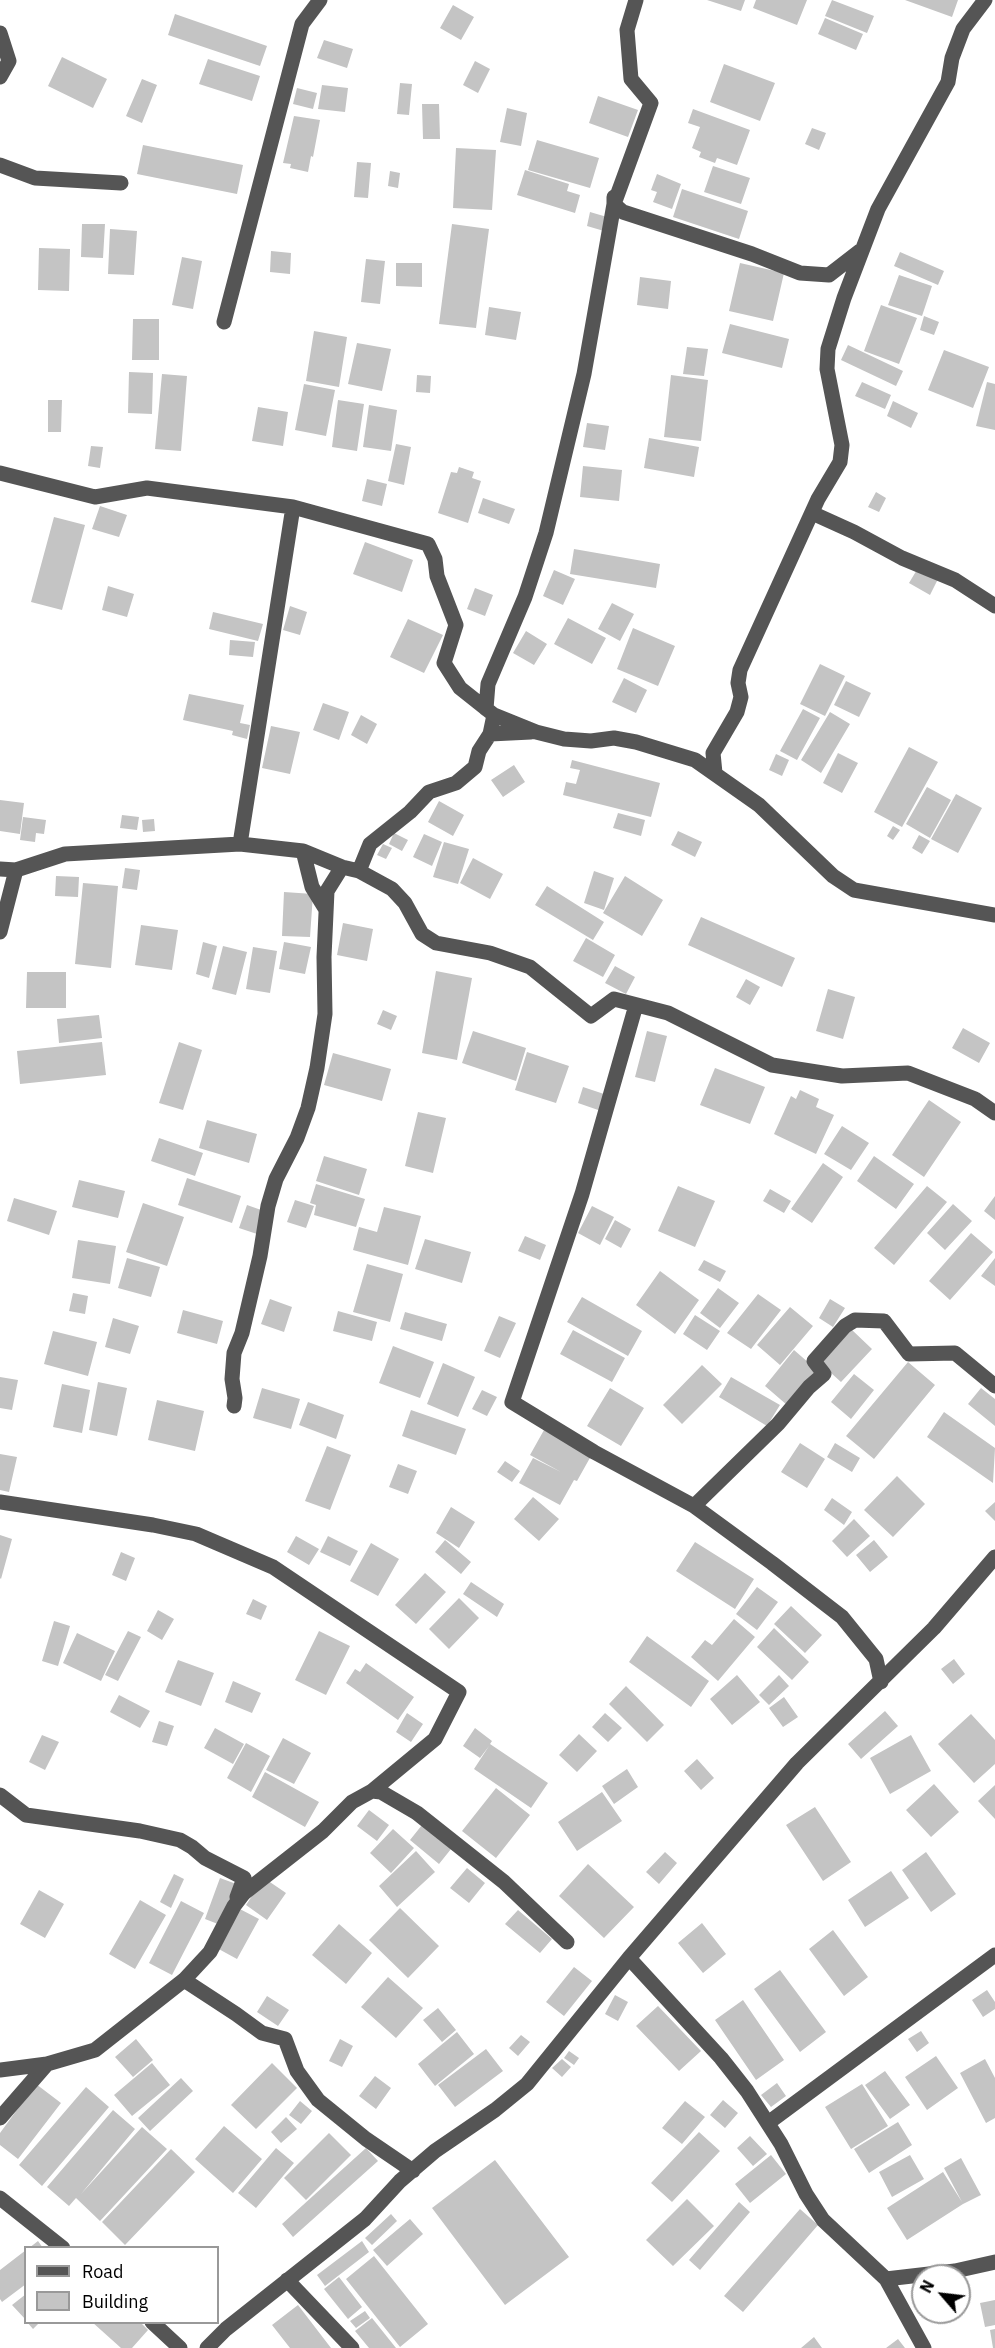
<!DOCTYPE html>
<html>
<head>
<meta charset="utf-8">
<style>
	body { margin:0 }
	#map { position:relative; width:995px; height:2348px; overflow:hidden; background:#fff; font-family:"IBM Plex Sans",sans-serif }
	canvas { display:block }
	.legend { position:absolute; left:24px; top:2246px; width:195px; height:78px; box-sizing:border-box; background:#fff; border:2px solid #999; margin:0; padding:8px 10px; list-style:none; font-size:18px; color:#000 }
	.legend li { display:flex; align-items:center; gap:12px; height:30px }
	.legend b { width:30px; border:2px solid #999 }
	.north { position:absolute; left:911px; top:2264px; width:60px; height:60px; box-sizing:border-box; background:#fff; border:2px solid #999; border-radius:50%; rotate:298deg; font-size:16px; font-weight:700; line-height:24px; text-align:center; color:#000 }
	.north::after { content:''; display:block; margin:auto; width:21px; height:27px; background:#000; clip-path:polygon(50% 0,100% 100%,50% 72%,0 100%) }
</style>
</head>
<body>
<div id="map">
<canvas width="995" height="2348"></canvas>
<ul class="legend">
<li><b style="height:8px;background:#555"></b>Road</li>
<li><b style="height:16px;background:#c4c4c4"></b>Building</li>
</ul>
<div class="north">N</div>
</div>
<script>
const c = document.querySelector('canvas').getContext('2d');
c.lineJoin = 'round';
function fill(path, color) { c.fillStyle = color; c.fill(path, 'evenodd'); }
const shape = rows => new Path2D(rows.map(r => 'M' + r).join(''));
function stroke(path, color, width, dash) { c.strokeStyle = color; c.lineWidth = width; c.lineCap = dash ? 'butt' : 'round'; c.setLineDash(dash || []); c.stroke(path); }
fill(shape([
	[707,0,745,0,741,11],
	[756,0,807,0,797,25,753,8],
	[832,0,874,16,867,33,825,16],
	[905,0,958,0,952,17],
	[453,5,474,17,461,40,440,28],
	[175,14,267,46,260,66,168,35],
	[825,18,863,34,856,50,818,34],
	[324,40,353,49,347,68,317,58],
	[62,57,107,79,93,108,48,86],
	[208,59,260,76,252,101,199,84],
	[475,61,490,69,478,93,463,85],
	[724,64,775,83,760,121,710,102],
	[142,79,157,85,142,123,126,116],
	[400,83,412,84,409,115,397,114],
	[322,85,348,88,345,112,318,109],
	[297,88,317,93,313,109,293,104],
	[598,96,638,110,628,137,589,123],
	[422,104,439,104,440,139,423,139],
	[507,108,527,113,521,146,500,142],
	[693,109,750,130,737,165,717,158,715,163,699,157,701,152,692,148,700,127,688,123],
	[294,116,320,120,313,157,311,156,308,172,290,168,291,164,283,163],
	[812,128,826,133,819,150,805,144],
	[537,140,599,158,590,188,528,170],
	[143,145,243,165,237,194,137,174],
	[456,148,496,150,492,210,453,208],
	[357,162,371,163,368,198,354,197],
	[713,166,750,178,741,204,704,192],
	[525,170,569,184,567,191,580,195,575,213,517,195],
	[390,171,400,173,398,188,388,186],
	[657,174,681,184,672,209,653,202,657,192,651,190],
	[682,189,748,211,739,239,673,217],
	[590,212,607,217,604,231,587,226],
	[82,224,105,224,103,258,81,257],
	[452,224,489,229,476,328,439,324],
	[110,229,137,231,134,275,108,274],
	[39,248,70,249,69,291,38,290],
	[271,251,291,253,290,274,270,272],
	[900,252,944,271,938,285,894,266],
	[182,257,202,261,193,309,172,305],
	[366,259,385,261,380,304,361,302],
	[396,263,422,263,422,287,396,286],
	[740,263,784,273,773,321,729,311],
	[899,275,932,286,922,316,888,305],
	[640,277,671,281,668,309,637,305],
	[881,305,917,318,899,364,864,351],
	[489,307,521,312,516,340,485,335],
	[924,316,939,322,934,335,920,330],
	[133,319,159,319,159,360,132,360],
	[730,324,789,339,782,368,722,353],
	[314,331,347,337,339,387,306,381],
	[357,343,391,349,382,391,348,384],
	[848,345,903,371,896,386,841,360],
	[687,347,708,349,704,376,683,374],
	[944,350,989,367,973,408,928,390],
	[129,372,153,373,152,414,128,413],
	[162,374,187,376,181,451,155,449],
	[417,375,431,376,430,393,416,392],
	[671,375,708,380,701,441,664,437],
	[862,382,891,395,885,409,855,396],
	[987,382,995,384,995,430,976,426],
	[304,384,335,390,326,436,295,430],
	[48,400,62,400,61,432,48,432],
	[338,400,364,404,357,451,332,447],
	[893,401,918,413,911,428,887,416],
	[369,405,397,410,391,451,363,447],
	[258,407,288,412,283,446,252,441],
	[587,423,609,426,605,450,583,447],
	[649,438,699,447,694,477,644,468],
	[396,444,411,447,404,485,388,481],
	[91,446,103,447,100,468,88,466],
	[583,466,622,470,619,501,580,497],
	[459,467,474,472,472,478,481,481,468,523,438,513,451,472,457,473],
	[367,479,387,484,382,506,362,501],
	[876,492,886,498,879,512,868,507],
	[483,498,515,509,509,524,478,513],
	[100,506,127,515,119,537,92,529],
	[54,517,85,525,62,610,31,602],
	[365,542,413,560,402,592,353,574],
	[574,549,660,564,656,588,570,574],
	[918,568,938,579,930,595,909,583],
	[554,570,575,579,563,605,543,596],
	[108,586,134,594,127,617,102,610],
	[475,588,493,595,485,616,467,609],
	[612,603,634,614,620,641,598,629],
	[290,606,307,612,300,635,283,630],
	[213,612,263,624,258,641,209,629],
	[568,618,606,638,592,664,554,644],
	[408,619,443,635,424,673,390,657],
	[633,628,675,646,658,686,617,669],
	[526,631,547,644,534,665,513,653],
	[230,640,255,642,253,657,229,655],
	[820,664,845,676,825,716,800,704],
	[624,678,647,690,636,713,612,702],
	[846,681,871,693,859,717,834,705],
	[189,694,244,705,240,723,250,725,247,739,232,735,233,731,183,720],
	[323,703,349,712,339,740,313,730],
	[803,709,820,718,797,760,780,751],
	[830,712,850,724,821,773,801,760],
	[361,715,377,724,367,744,351,735],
	[271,726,300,732,290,774,262,768],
	[909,747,938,762,902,827,874,812],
	[838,753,858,763,842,793,823,783],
	[776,754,789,760,782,776,769,770],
	[572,760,660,783,651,817,563,795,566,782,576,784,580,770,570,768],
	[514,765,525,782,503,797,491,780],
	[927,787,951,800,930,838,906,824],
	[956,794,982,808,958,853,931,839],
	[0,800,24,803,20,834,0,831],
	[439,801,464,815,453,836,428,822],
	[618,813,645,820,641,836,613,828],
	[122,815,139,817,137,830,120,828],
	[23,817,46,820,44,834,36,833,35,842,20,840],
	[154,819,155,831,143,832,142,820],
	[893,826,900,830,893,840,887,836],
	[678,831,702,842,695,857,671,845],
	[394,833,408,840,402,851,389,844],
	[424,834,442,842,432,866,413,857],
	[919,835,930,841,922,854,912,848],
	[444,842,469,849,458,884,433,877],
	[383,844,392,848,386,859,377,855],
	[473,858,503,874,490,899,460,883],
	[125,868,140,870,137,890,122,888],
	[594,871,614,878,604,910,584,903],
	[56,876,79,877,78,897,55,896],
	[625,876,663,900,642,936,603,913],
	[83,883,118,886,111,968,75,964],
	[547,886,604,922,593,940,535,905],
	[284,892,313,894,310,937,282,936],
	[701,917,795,958,782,987,688,945],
	[343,923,373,929,367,961,337,955],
	[141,925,178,930,172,970,135,965],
	[586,938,615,955,603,977,573,961],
	[203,942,217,946,209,978,196,974],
	[284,942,311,947,305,974,279,969],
	[223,946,247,952,236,995,212,989],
	[253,947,277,951,270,993,246,989],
	[615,966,635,977,626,994,605,983],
	[436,971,472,978,457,1060,422,1053],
	[27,972,66,972,66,1008,26,1008],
	[746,979,760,987,750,1005,736,997],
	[828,989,855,997,843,1039,816,1031],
	[383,1010,397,1016,391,1030,377,1024],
	[99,1015,102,1038,59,1043,57,1019],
	[963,1028,990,1043,979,1063,952,1048],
	[473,1031,526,1048,516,1081,462,1063],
	[647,1031,667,1036,655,1082,635,1077],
	[102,1042,106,1075,20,1084,17,1051],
	[179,1042,202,1050,183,1110,159,1103],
	[527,1052,569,1066,556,1103,515,1090],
	[333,1053,391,1069,382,1101,324,1085],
	[715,1068,765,1087,750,1124,700,1105],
	[583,1087,607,1095,601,1111,578,1103],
	[800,1090,819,1099,816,1107,834,1115,816,1154,774,1134,791,1096,796,1099],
	[929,1100,961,1122,924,1177,892,1155],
	[418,1112,446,1118,433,1173,405,1166],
	[207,1120,257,1134,249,1163,199,1148],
	[842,1126,869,1143,851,1170,824,1154],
	[159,1138,203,1153,195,1176,151,1161],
	[324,1156,367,1169,359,1195,316,1181],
	[874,1156,914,1184,896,1209,857,1181],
	[823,1163,843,1177,812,1223,791,1209],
	[187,1178,241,1196,232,1223,178,1205],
	[79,1180,125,1191,118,1218,72,1207],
	[316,1184,365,1199,356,1227,314,1215,316,1205,310,1203],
	[678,1186,715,1201,695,1247,658,1231],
	[927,1186,947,1202,894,1265,874,1248],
	[770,1189,791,1201,784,1213,763,1201],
	[995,1196,995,1220,984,1211],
	[14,1198,57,1211,49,1235,7,1221],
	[295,1200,314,1206,306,1228,287,1222],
	[143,1203,184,1217,167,1266,126,1252],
	[953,1204,972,1221,945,1250,927,1233],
	[247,1205,264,1211,257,1234,239,1228],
	[592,1206,614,1217,600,1245,578,1233],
	[384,1207,421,1216,408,1265,353,1250,359,1227,377,1232],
	[615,1220,631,1229,621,1248,605,1239],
	[971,1233,993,1252,950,1300,929,1281],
	[525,1236,546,1245,540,1260,518,1251],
	[425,1239,471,1252,462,1283,415,1269],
	[78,1240,116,1246,110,1284,72,1278],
	[127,1258,160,1267,151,1297,118,1288],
	[995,1258,995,1286,981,1276],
	[704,1260,726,1271,720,1282,698,1270],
	[367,1264,403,1274,390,1322,353,1312],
	[660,1271,699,1300,675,1334,636,1305],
	[718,1288,739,1303,720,1328,700,1313],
	[73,1293,88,1296,85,1314,69,1311],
	[758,1294,781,1310,751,1349,727,1333],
	[582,1297,642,1331,628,1356,567,1322],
	[270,1299,292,1307,284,1332,261,1324],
	[830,1299,845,1308,833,1327,819,1318],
	[790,1307,813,1326,780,1365,757,1345],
	[183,1310,223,1321,217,1344,177,1333],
	[338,1311,377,1322,372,1341,333,1331],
	[405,1312,447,1324,442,1341,400,1329],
	[695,1315,720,1331,707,1350,683,1334],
	[499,1316,516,1323,500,1358,484,1351],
	[113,1318,139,1326,130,1354,105,1347],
	[851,1329,872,1349,841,1382,820,1363],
	[573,1330,625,1358,612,1382,560,1354],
	[53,1331,97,1342,88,1376,44,1364],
	[393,1346,434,1362,420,1398,379,1383],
	[794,1350,817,1370,787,1405,765,1386],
	[908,1362,935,1385,874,1459,846,1436],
	[443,1363,475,1377,458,1417,427,1404],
	[702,1365,722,1384,682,1424,663,1405],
	[854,1374,874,1390,851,1419,831,1402],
	[0,1377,18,1380,12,1410,0,1408],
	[731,1377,780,1405,767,1426,719,1397],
	[98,1382,127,1388,117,1436,89,1430],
	[62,1384,90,1390,82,1433,53,1427],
	[262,1388,300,1399,291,1429,253,1418],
	[610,1388,644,1408,621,1446,587,1426],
	[981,1388,995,1399,995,1426,968,1404],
	[482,1390,497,1397,487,1416,472,1409],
	[157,1400,204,1411,195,1451,148,1440],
	[308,1402,344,1415,336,1439,299,1425],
	[411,1410,466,1429,456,1455,402,1436],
	[944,1412,995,1448,993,1483,927,1437],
	[544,1430,591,1456,577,1481,574,1480,560,1505,519,1483,533,1458,561,1472,530,1455],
	[800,1443,825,1459,807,1488,781,1472],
	[835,1443,860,1458,852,1472,827,1457],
	[327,1446,351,1455,330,1510,305,1501],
	[0,1454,17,1457,9,1492,0,1490],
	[505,1461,520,1471,512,1482,497,1472],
	[398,1464,417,1471,408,1494,389,1487],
	[897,1476,925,1504,893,1537,864,1510],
	[533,1497,559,1519,539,1541,514,1519],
	[832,1498,852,1512,844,1525,824,1510],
	[995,1502,995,1521,985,1511],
	[451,1507,475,1522,459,1548,436,1533],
	[854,1519,870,1536,847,1557,832,1541],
	[0,1535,12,1539,1,1579,0,1578],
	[296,1536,319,1549,309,1565,287,1552],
	[328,1536,358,1551,350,1566,320,1552],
	[445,1540,471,1562,461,1574,435,1552],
	[874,1540,888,1557,870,1572,856,1555],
	[695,1542,754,1579,735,1609,676,1571],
	[371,1543,399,1559,378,1596,350,1581],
	[121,1552,135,1558,126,1581,112,1575],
	[425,1573,446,1592,416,1624,395,1605],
	[471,1582,504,1604,497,1617,463,1594],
	[757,1587,778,1602,757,1630,736,1614],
	[459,1598,479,1618,449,1649,429,1629],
	[253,1599,267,1606,261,1620,246,1614],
	[791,1606,822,1635,805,1653,774,1624],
	[158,1610,174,1619,162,1640,147,1631],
	[734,1619,755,1637,718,1681,691,1657,705,1640,712,1645],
	[54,1621,70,1626,58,1666,42,1661],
	[774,1628,809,1662,792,1680,757,1647],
	[128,1631,141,1637,118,1681,105,1675],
	[319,1631,350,1646,326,1695,295,1680],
	[77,1633,115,1651,101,1681,63,1663],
	[647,1636,709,1681,691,1707,629,1662],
	[954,1659,965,1674,953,1684,941,1669],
	[178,1660,214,1673,201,1706,165,1692],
	[366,1663,414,1697,398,1720,346,1683,355,1669,360,1672],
	[737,1675,760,1702,732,1725,710,1699],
	[779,1675,789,1686,769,1705,759,1695],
	[233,1681,261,1693,252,1713,225,1702],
	[626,1686,664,1725,647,1742,609,1704],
	[119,1695,150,1711,140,1728,110,1712],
	[784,1697,798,1717,783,1727,769,1708],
	[885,1711,898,1726,861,1759,848,1744],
	[407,1713,423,1724,411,1742,396,1732],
	[605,1713,622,1728,608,1742,592,1727],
	[971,1714,995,1740,995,1764,974,1783,938,1744],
	[159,1721,174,1726,167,1746,152,1742],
	[215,1728,244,1744,233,1764,204,1748],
	[475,1728,492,1741,490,1744,548,1783,531,1808,474,1769,489,1746,480,1758,463,1746],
	[579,1734,597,1751,577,1772,559,1755],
	[42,1735,59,1742,45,1770,29,1762],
	[911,1735,931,1771,890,1794,870,1758],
	[283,1738,311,1753,294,1784,266,1770],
	[246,1743,270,1756,251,1792,227,1778],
	[697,1759,714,1778,701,1790,684,1771],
	[627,1769,638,1787,614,1804,602,1786],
	[265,1772,319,1802,305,1827,252,1797],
	[934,1784,959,1812,931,1837,906,1810],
	[995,1785,995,1819,978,1801],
	[496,1788,530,1815,496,1858,462,1831],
	[602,1792,622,1821,577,1851,558,1822],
	[815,1807,851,1862,823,1881,786,1825],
	[369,1810,389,1825,377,1841,357,1826],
	[422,1825,451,1849,439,1864,410,1840],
	[393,1829,414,1848,391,1873,370,1853],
	[416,1851,435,1872,397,1907,379,1886],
	[665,1852,677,1863,659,1884,646,1872],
	[926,1852,956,1894,931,1912,902,1870],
	[588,1864,634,1907,604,1938,559,1896],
	[467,1868,485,1883,469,1903,450,1888],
	[891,1871,909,1898,865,1927,848,1900],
	[174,1874,184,1879,171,1908,160,1902],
	[220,1878,239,1885,223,1926,205,1919],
	[264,1878,286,1893,267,1920,246,1905],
	[39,1890,64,1904,45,1938,20,1924],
	[140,1900,166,1915,135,1969,109,1954],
	[181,1901,204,1913,172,1975,149,1963],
	[236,1907,259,1919,237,1959,215,1947],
	[400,1908,439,1946,408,1978,369,1940],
	[518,1910,552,1939,540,1953,505,1924],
	[702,1923,726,1954,703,1973,678,1943],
	[339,1924,372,1953,346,1984,312,1955],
	[833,1930,868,1977,844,1996,809,1949],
	[574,1967,592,1981,564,2016,546,2002],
	[780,1970,826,2032,800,2052,754,1989],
	[388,1977,423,2008,396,2038,361,2007],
	[987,1990,995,2002,995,2009,983,2017,972,2000],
	[615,1995,628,2002,618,2021,605,2014],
	[267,1996,289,2010,278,2026,257,2012],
	[743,2000,784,2060,756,2080,715,2020],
	[658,2006,701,2051,679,2071,636,2026],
	[438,2008,456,2030,442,2042,423,2020],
	[921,2031,929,2043,917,2052,908,2039],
	[457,2032,474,2054,435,2086,418,2064],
	[521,2035,530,2042,518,2056,509,2048],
	[136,2039,153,2060,133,2077,115,2057],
	[340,2039,353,2046,342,2067,329,2061],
	[486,2049,503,2071,455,2107,438,2085],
	[569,2051,579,2058,574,2065,564,2058],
	[936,2056,958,2088,927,2110,905,2077],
	[562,2059,571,2067,562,2077,552,2068],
	[985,2059,995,2078,995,2118,986,2123,960,2073],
	[152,2063,170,2085,132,2116,114,2095],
	[272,2063,297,2088,256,2129,231,2105],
	[885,2071,910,2105,890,2119,865,2085],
	[375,2076,391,2088,376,2109,359,2096],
	[181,2078,193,2091,150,2131,138,2118],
	[777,2083,786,2096,771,2107,761,2095],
	[36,2084,61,2103,18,2159,0,2145,0,2133],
	[862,2084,888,2126,851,2149,825,2107],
	[86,2087,109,2107,42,2186,19,2165],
	[723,2100,738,2113,725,2128,710,2115],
	[300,2101,312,2111,301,2124,289,2115],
	[685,2101,705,2117,682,2144,662,2128],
	[113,2110,135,2129,81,2194,142,2127,167,2149,100,2221,76,2198,69,2206,47,2187],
	[286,2117,297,2129,281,2143,271,2132],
	[898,2122,912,2145,869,2173,854,2149],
	[224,2126,262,2159,233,2193,195,2159],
	[699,2132,720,2151,672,2202,651,2183],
	[329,2133,351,2155,306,2200,284,2178],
	[750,2136,767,2154,753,2166,737,2148],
	[276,2148,294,2163,256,2208,238,2193],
	[366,2148,378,2161,293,2237,282,2224],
	[171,2149,195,2172,125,2245,102,2222],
	[771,2155,786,2174,750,2203,735,2184],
	[910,2155,924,2179,892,2197,879,2172],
	[961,2158,981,2195,963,2204,907,2240,887,2208,943,2172,962,2202,944,2168],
	[495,2160,569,2257,505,2305,432,2208],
	[687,2199,714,2226,673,2266,646,2240],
	[739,2202,750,2212,700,2270,689,2260],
	[800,2209,818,2225,743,2312,724,2296],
	[391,2214,397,2221,372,2245,365,2238],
	[410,2219,423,2234,387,2266,373,2250],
	[38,2241,43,2248,29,2248],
	[362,2241,369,2252,325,2286,317,2275],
	[26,2250,26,2284,2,2302,0,2299,0,2270],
	[374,2256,428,2324,400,2347,346,2279],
	[339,2277,362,2307,348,2319,324,2289],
	[963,2289,967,2302,959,2305,959,2290],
	[26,2294,26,2320,12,2305],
	[995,2300,995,2325,985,2327,980,2303],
	[298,2305,331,2348,290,2348,272,2325],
	[365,2311,370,2318,356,2328,350,2321],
	[372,2318,396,2348,369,2348,355,2331],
	[27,2322,40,2322,33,2329],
	[92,2322,140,2322,148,2330,132,2348,121,2348],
	[995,2329,995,2348,993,2348,990,2330],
	[814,2337,822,2348,801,2348],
	[898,2339,905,2348,886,2348]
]), '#c4c4c4');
stroke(shape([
	[0,33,9,61,0,77],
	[0,165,35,178,121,183],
	[614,197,614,204,623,212,752,254,800,273,829,275,860,251],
	[224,322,302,24,320,0],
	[0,473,95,497,147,488,293,507,428,544,435,559,437,576,456,625,444,663,460,688,494,715,536,732,564,739,591,741,614,738,636,742,695,760,759,805,833,876,854,890,995,915],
	[812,513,854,532,902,558,955,580,995,606],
	[486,709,488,684,525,597,546,533,584,374,614,204,651,103,631,79,627,30,636,0],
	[490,734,531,732],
	[715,773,713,753,737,712,741,697,738,683,740,670,818,499,840,462,842,445,827,369,828,349,844,298,878,209,948,82,952,58,963,29,985,0],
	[240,844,293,507],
	[303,851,312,887,325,908],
	[0,869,16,870,65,854,240,844,303,851,342,867,359,871,392,889,405,903,422,934,436,943,490,953,530,967,591,1016,614,999,668,1013,772,1065,842,1076,908,1073,975,1099,995,1113],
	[359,871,370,844,410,812,429,792,456,783,475,767,479,751,490,734,494,715],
	[0,932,16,870],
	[636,1005,582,1194,512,1402,594,1452,694,1506,772,1563,842,1617,876,1659,881,1682],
	[234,1406,235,1398,232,1379,234,1353,242,1333,260,1256,268,1206,276,1179,297,1138,308,1108,317,1068,325,1014,324,957,327,891,342,867],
	[0,1502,153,1525,196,1534,273,1567,459,1692,435,1739,372,1791,352,1802,323,1831,244,1893,234,1906,210,1952,184,1980,95,2050,47,2064,0,2118],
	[694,1506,778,1424,809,1387,824,1374,814,1361,845,1326,855,1320,884,1321,909,1354,955,1353,995,1386],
	[372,1791,381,1792,417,1813,504,1882,567,1942],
	[0,1795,26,1815,140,1831,180,1840,192,1847,205,1858,244,1878,237,1897],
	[629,1958,721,2058,747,2091,781,2144,806,2194,823,2220,886,2279,924,2348],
	[184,1980,236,2014,262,2033,285,2039,297,2071,318,2100,366,2139,413,2171],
	[0,2070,47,2064],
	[768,2123,995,1955],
	[0,2198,63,2248],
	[886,2279,955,2271,995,2262],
	[287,2280,352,2348],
	[152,2322,180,2348],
	[207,2348,226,2329,365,2219,400,2181,435,2151,495,2110,527,2084,629,1958,797,1763,934,1628,995,1557]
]), '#555', 15);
</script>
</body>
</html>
